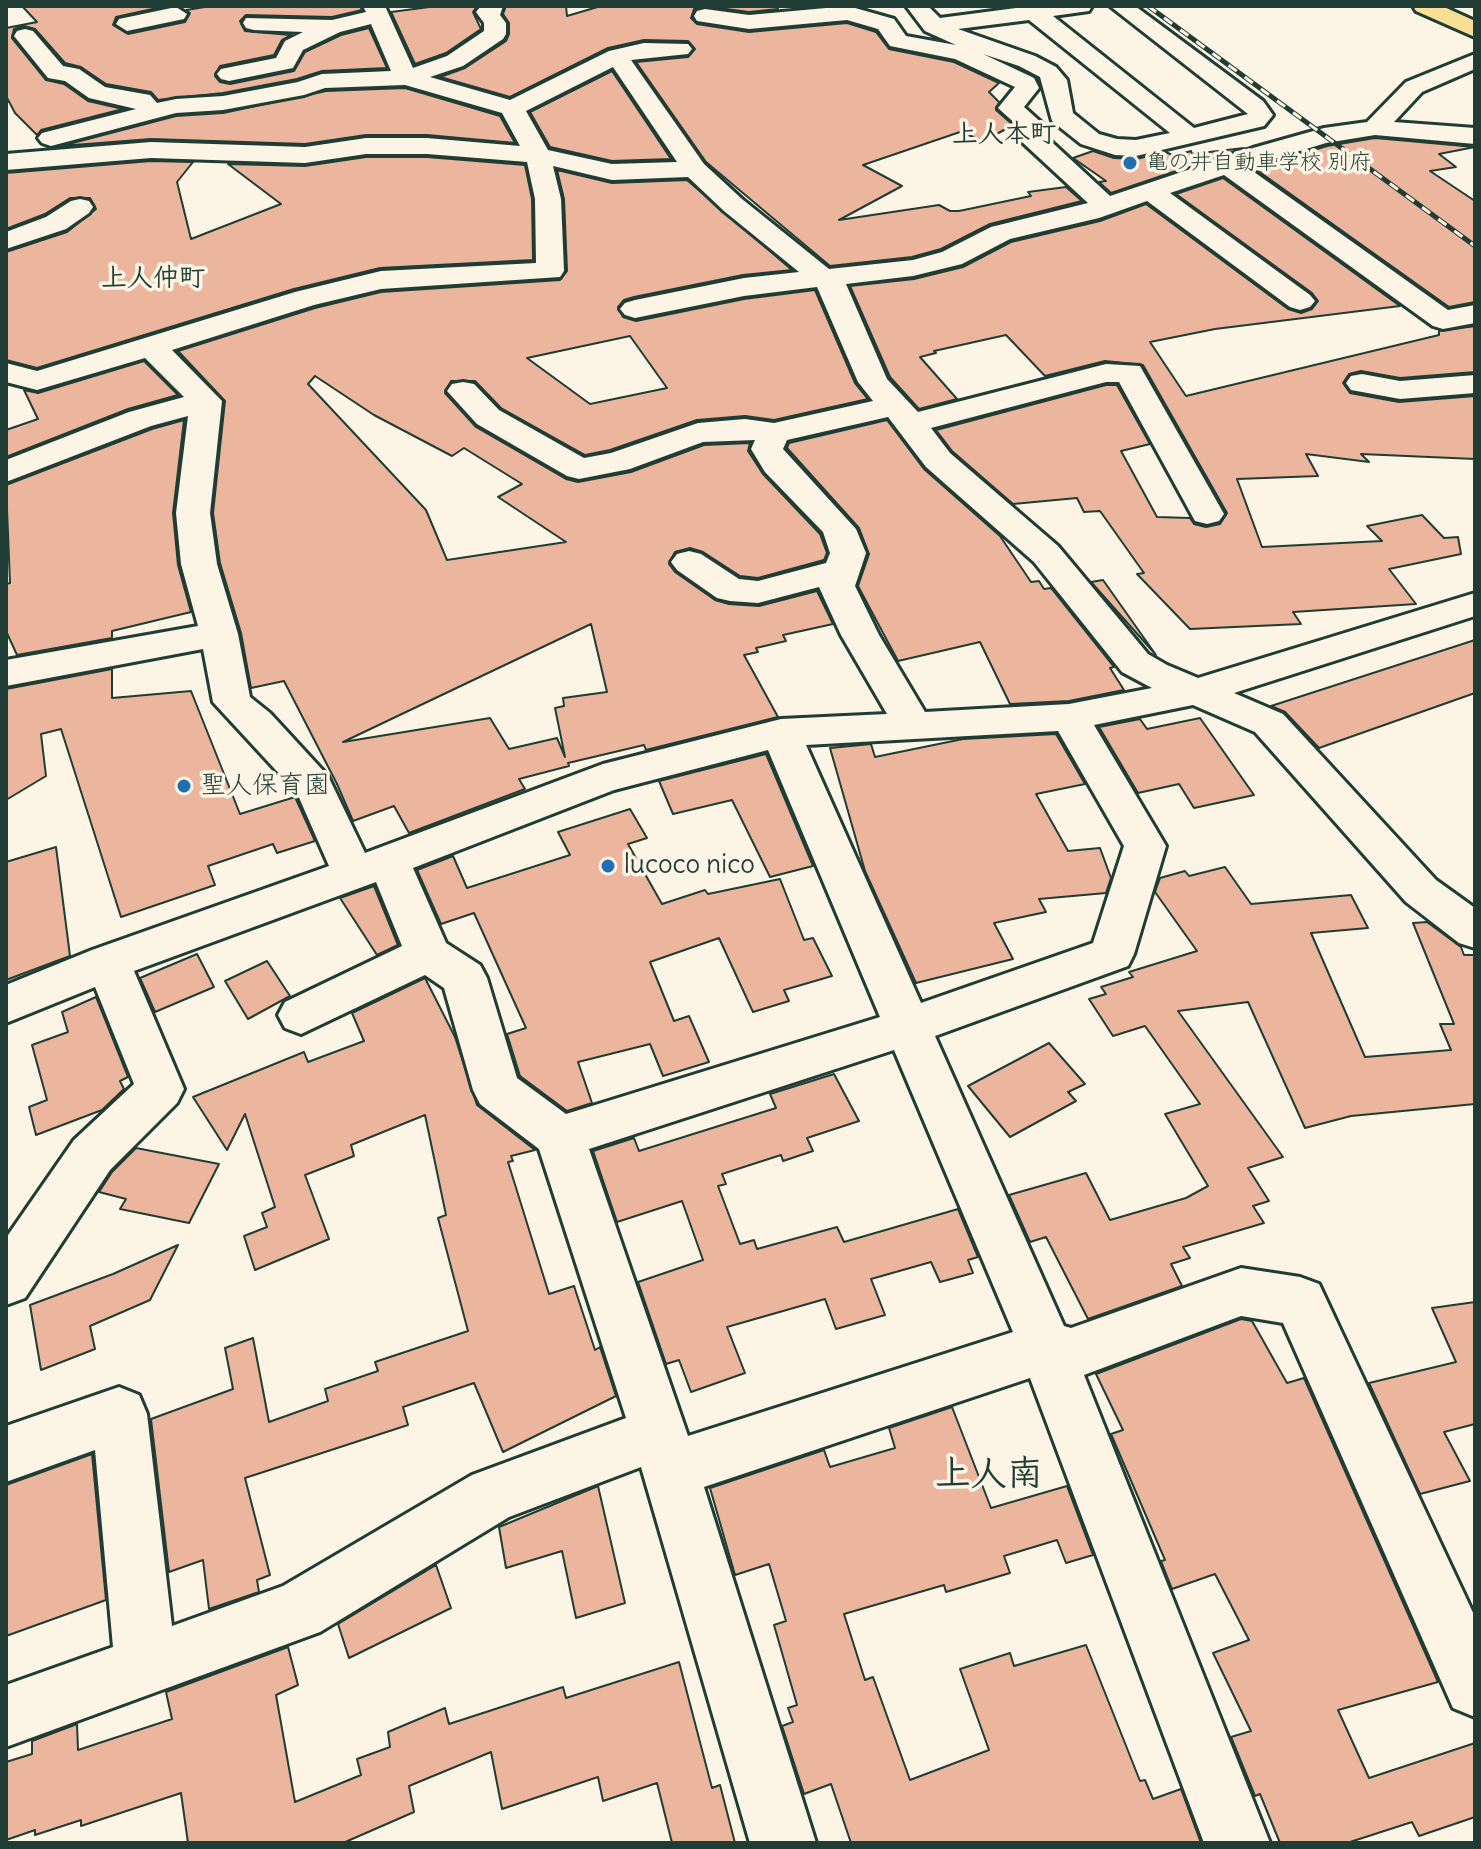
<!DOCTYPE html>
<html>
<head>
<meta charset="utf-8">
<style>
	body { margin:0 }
	#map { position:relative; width:1481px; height:1849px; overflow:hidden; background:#fcf5e5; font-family:Delius,sans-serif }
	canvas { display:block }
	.frame { position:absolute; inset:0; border:8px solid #1f3d34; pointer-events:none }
</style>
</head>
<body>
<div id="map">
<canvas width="1481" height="1849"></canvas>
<div class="frame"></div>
</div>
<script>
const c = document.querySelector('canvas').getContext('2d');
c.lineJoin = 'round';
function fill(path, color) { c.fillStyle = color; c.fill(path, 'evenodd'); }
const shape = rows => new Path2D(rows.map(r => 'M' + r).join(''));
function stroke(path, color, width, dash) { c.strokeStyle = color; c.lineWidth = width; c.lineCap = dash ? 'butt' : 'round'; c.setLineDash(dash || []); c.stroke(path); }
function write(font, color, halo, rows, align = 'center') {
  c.font = font + ' Delius,"Klee One",sans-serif'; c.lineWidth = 7; c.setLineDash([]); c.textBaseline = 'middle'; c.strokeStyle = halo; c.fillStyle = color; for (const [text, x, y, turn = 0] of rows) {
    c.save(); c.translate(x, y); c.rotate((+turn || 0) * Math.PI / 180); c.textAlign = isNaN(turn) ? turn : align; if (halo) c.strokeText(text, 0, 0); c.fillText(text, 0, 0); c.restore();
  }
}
const building = shape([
	[22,6,166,6,116,17,113,25,128,34,185,22,190,13,186,10,211,6,360,6,362,10,332,17,246,15,240,21,245,31,291,35,282,40,274,55,220,66,215,76,220,82,230,84,294,71,305,52,341,35,369,28,387,68,322,71,297,79,223,93,158,100,151,92,106,84,81,67,65,63,35,29,24,26,14,29,12,38,46,80,64,84,88,101,123,109,41,130,37,135,15,113,6,96,6,28,37,22,22,6],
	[437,6,477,6,473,12,481,29,446,53,415,64,391,12,437,6],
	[506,6,566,6,567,16,601,6,778,6,778,9,749,12,704,6,694,9,691,18,697,24,749,32,847,23,876,32,889,49,954,62,999,83,989,92,999,102,996,110,1013,125,984,141,960,132,863,165,902,186,839,220,939,205,950,211,959,211,1031,196,1028,192,1066,187,1082,201,990,224,941,249,912,257,830,266,706,162,636,62,688,57,695,49,688,41,644,40,608,48,510,97,440,77,465,68,506,41,509,34,509,23,503,14,506,6],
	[612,71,671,159,612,161,550,147,530,112,612,71],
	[405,88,500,116,515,143,427,135,366,135,305,144,151,139,61,146,176,116,223,113,326,91,405,88],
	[1375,138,1475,147,1439,154,1456,167,1430,171,1475,201,1475,302,1449,307,1254,168,1327,146,1375,138],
	[1244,148,1111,193,1099,182,1106,181,1073,158,1093,151,1114,158,1136,159,1166,152,1174,156,1191,151,1192,154,1244,148],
	[366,157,427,157,525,165,532,199,533,260,380,268,294,289,37,368,6,360,6,252,67,232,96,209,90,198,70,198,45,214,6,229,6,173,151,161,193,162,177,182,191,239,281,204,228,164,305,166,366,157],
	[557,170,612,183,687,180,792,270,743,275,634,297,624,300,618,307,623,317,636,321,744,299,815,290,855,383,868,399,774,420,745,416,697,420,610,450,585,455,501,408,475,381,451,381,445,393,476,427,566,479,578,482,631,472,704,445,750,443,748,451,763,474,820,534,827,553,824,560,758,578,740,576,703,552,690,548,675,552,669,564,675,572,715,600,729,604,759,606,817,591,833,624,783,635,786,641,756,648,758,652,744,655,778,717,646,750,644,745,568,763,569,766,519,779,525,789,409,833,394,806,353,821,337,784,284,681,251,688,241,633,220,563,213,513,225,401,178,351,315,308,381,292,560,280,567,271,564,199,557,170],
	[630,336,667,388,590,404,527,358,630,336],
	[315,376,374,415,452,456,464,448,522,484,498,497,566,542,447,560,426,510,308,384,315,376],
	[591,624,607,692,563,698,564,706,555,708,565,757,557,738,509,749,490,718,343,742,591,624],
	[1223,178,1400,306,1215,329,1150,342,1186,396,1439,335,1439,331,1475,326,1475,372,1400,378,1361,371,1349,374,1343,383,1350,393,1399,402,1475,396,1475,459,1361,454,1369,462,1306,454,1318,476,1237,479,1262,547,1382,541,1367,526,1422,515,1444,538,1458,537,1461,554,1389,569,1416,604,1293,612,1301,624,1190,629,1137,574,1144,573,1100,511,1084,512,1077,498,1013,504,952,451,936,430,1106,385,1117,385,1150,444,1121,451,1157,517,1190,518,1194,524,1206,527,1220,524,1227,513,1143,365,1105,361,1045,376,1006,335,934,351,936,353,920,357,957,399,919,409,890,377,850,286,914,279,963,267,1011,242,1100,221,1146,204,1288,309,1301,313,1312,309,1318,301,1312,293,1176,194,1223,178],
	[144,361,178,395,128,409,6,457,6,430,38,419,24,390,38,393,144,361],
	[184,420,173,513,178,565,191,612,112,631,112,638,17,655,6,631,6,584,10,583,6,485,152,429,184,420],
	[887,420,924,469,1000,536,1031,582,1039,581,1044,589,1051,588,1114,667,1110,668,1124,690,1069,701,1010,704,980,642,898,661,858,586,869,554,859,528,787,448,789,443,887,420],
	[1103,580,1156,655,1091,582,1103,580],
	[1475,640,1475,693,1319,748,1285,712,1271,706,1475,640],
	[112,669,112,698,191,691,240,814,295,797,315,841,277,853,273,844,208,866,215,885,121,917,61,729,41,734,46,776,6,800,6,689,112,669],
	[1200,718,1254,795,1194,808,1179,784,1138,793,1099,727,1140,719,1147,729,1200,718],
	[1056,734,1085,784,1036,794,1068,851,1100,848,1111,878,1106,893,1039,899,1046,912,994,923,1013,959,916,983,865,871,830,748,871,744,875,757,963,739,1056,734],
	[766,754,813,866,770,877,732,800,673,814,659,781,766,754],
	[630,809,647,838,628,844,662,904,705,890,708,894,780,879,804,940,813,938,832,976,784,990,789,1001,753,1012,719,938,650,962,674,1021,689,1016,709,1062,663,1076,650,1044,578,1062,592,1103,567,1111,520,1076,507,1034,526,1028,474,913,441,924,417,870,453,856,467,888,570,855,558,832,630,809],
	[56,847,70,956,6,980,6,862,56,847],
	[1225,867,1251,904,1351,895,1368,928,1311,933,1365,1057,1451,1050,1440,1024,1454,1024,1413,923,1427,922,1461,947,1464,955,1475,955,1475,1104,1351,1116,1305,1128,1248,1002,1178,1011,1283,1157,1248,1168,1269,1201,1253,1206,1264,1223,1183,1247,1190,1258,1171,1264,1182,1286,1088,1319,1046,1237,1030,1242,1009,1195,1086,1173,1110,1220,1186,1198,1208,1186,1165,1114,1200,1104,1145,1026,1113,1036,1089,999,1106,994,1101,987,1133,977,1129,972,1197,951,1155,892,1160,878,1185,871,1189,876,1225,867],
	[374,886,398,945,377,955,340,898,374,886],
	[197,954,214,987,155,1012,140,978,197,954],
	[267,961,290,996,248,1019,225,981,267,961],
	[425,978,455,1037,477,1105,535,1150,511,1156,513,1161,508,1162,549,1294,574,1286,595,1350,600,1347,616,1396,503,1452,474,1383,403,1407,408,1425,245,1478,270,1575,257,1580,259,1592,209,1609,203,1560,169,1572,151,1419,233,1389,225,1348,253,1338,269,1422,328,1401,325,1389,378,1371,375,1362,468,1331,438,1218,446,1215,425,1115,351,1145,354,1156,305,1175,329,1239,255,1270,244,1236,267,1227,262,1213,275,1207,245,1114,227,1150,193,1097,304,1052,308,1062,364,1041,352,1013,425,978],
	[96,997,128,1077,120,1081,124,1089,102,1110,36,1135,29,1107,47,1100,32,1045,68,1032,62,1012,96,997],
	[1049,1043,1085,1084,1068,1092,1076,1101,1010,1137,968,1086,1049,1043],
	[834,1074,859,1121,807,1138,813,1151,783,1161,781,1155,722,1174,726,1184,718,1186,740,1244,754,1240,757,1249,837,1227,844,1242,958,1209,978,1257,968,1260,973,1273,940,1282,931,1262,871,1279,885,1315,836,1329,825,1299,727,1327,745,1373,691,1392,679,1360,666,1364,638,1282,703,1260,682,1201,617,1222,593,1151,634,1138,639,1151,776,1108,770,1094,834,1074],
	[136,1148,219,1164,189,1223,120,1209,126,1199,99,1192,112,1172,136,1148],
	[178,1245,150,1300,90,1326,95,1349,41,1370,30,1305,113,1274,178,1245],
	[1475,1302,1475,1424,1444,1432,1470,1481,1420,1494,1369,1383,1456,1362,1432,1308,1475,1302],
	[1241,1319,1252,1321,1287,1383,1304,1378,1438,1682,1338,1710,1369,1778,1475,1743,1475,1817,1419,1836,1412,1822,1347,1843,1280,1843,1260,1794,1255,1796,1231,1737,1251,1731,1213,1653,1249,1640,1215,1574,1172,1589,1161,1561,1165,1560,1111,1434,1123,1430,1096,1374,1241,1319],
	[952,1407,991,1508,1067,1486,1093,1555,1066,1563,1057,1540,1004,1556,1010,1573,946,1592,944,1585,844,1614,865,1680,873,1677,910,1780,989,1750,960,1669,1010,1653,1014,1666,1086,1645,1140,1781,1145,1780,1153,1799,1181,1789,1201,1843,851,1843,831,1784,804,1794,782,1726,793,1722,788,1708,797,1705,774,1625,786,1621,769,1564,735,1575,710,1488,824,1450,830,1467,895,1448,889,1428,952,1407],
	[92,1454,106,1600,6,1636,6,1485,92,1454],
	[598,1486,625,1603,576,1618,562,1551,506,1568,499,1527,598,1486],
	[436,1565,451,1608,349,1658,338,1624,436,1565],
	[288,1647,298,1685,276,1695,295,1802,361,1775,357,1759,390,1747,388,1732,445,1708,449,1724,563,1687,566,1698,679,1662,712,1788,720,1785,735,1843,672,1843,657,1783,603,1801,598,1777,502,1809,491,1752,409,1786,414,1812,343,1843,188,1843,181,1793,81,1826,81,1820,35,1835,35,1830,6,1840,6,1762,32,1754,32,1741,77,1724,78,1750,172,1719,166,1692,288,1647]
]);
fill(building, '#ebb69d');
stroke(building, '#1f3d34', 2);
const minor = shape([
	[363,6,385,6,413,68,447,56,484,31,484,23,476,12,481,6,503,6,500,15,506,23,506,34,503,39,463,66,430,77,510,100,609,51,644,43,688,44,692,49,688,54,631,60,704,164,742,199,829,269,913,260,942,252,991,227,1088,203,1021,141,1017,136,1019,127,998,108,1015,87,955,59,890,46,878,29,847,20,749,29,697,21,694,16,697,11,705,9,749,15,848,6,894,19,906,36,956,45,925,31,906,6,928,6,940,18,1016,8,1015,6,1092,6,1089,11,1053,16,1194,128,1248,114,1110,6,1135,6,1263,101,1273,115,1264,126,1136,156,1115,155,1081,144,1052,121,1040,77,1019,66,983,54,1034,78,1039,88,1024,107,1044,125,1043,134,1110,196,1253,148,1324,128,1367,122,1406,82,1475,54,1475,69,1422,92,1394,122,1475,128,1475,144,1375,135,1326,143,1247,167,1448,310,1475,305,1475,323,1443,329,1433,326,1224,175,1170,193,1310,295,1315,301,1310,307,1300,310,1290,307,1147,201,1099,218,1010,239,962,264,913,276,846,284,887,379,918,412,1106,364,1140,366,1224,514,1219,521,1207,524,1195,521,1119,382,1106,382,931,428,950,453,1058,546,1148,654,1167,665,1198,678,1475,593,1475,616,1234,693,1283,714,1436,880,1475,908,1475,948,1459,943,1406,902,1255,732,1193,705,1094,725,1166,846,1134,954,1128,966,935,1036,1064,1326,1071,1328,1241,1268,1300,1277,1319,1284,1475,1617,1475,1717,1453,1708,1283,1323,1241,1316,1084,1375,1270,1843,1204,1843,1030,1378,704,1487,816,1843,750,1843,641,1467,509,1517,320,1632,6,1747,6,1685,113,1647,95,1450,6,1482,6,1426,119,1387,139,1395,147,1414,172,1626,283,1586,472,1475,626,1418,539,1149,480,1104,473,1090,444,988,425,975,301,1034,285,1028,278,1015,285,1002,402,946,376,882,134,971,184,1089,177,1103,110,1170,25,1298,6,1305,6,1238,74,1140,134,1084,95,987,6,1023,6,985,92,950,329,866,297,793,213,702,203,649,6,686,6,660,198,626,181,564,176,513,188,416,151,426,6,482,6,460,129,412,184,397,145,358,37,390,6,382,6,363,37,371,295,292,381,271,536,263,535,199,527,162,427,154,366,154,305,163,151,158,6,170,6,154,151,142,305,147,366,138,427,138,520,146,502,113,405,85,325,88,304,95,223,110,176,113,51,146,42,143,38,138,42,133,136,109,89,98,65,81,48,78,14,36,17,31,25,29,33,31,63,66,79,69,105,87,150,95,157,103,176,99,223,96,298,82,322,74,391,71,371,24,340,32,303,50,293,68,229,81,221,79,217,74,221,69,276,58,285,41,303,32,254,30,246,28,243,23,246,18,332,20,366,12,363,6],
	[1029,20,1170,133,1136,140,1117,139,1099,134,1073,113,1067,80,1056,67,1035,56,958,29,1029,20],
	[613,67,677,162,612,164,548,150,526,111,613,67],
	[553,166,612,180,688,177,724,211,799,272,744,278,635,300,625,303,620,309,625,315,635,318,744,296,817,287,858,382,873,401,774,423,745,419,698,423,611,453,584,458,499,410,474,384,463,382,452,384,447,391,477,424,567,476,579,479,630,469,703,442,755,440,751,449,765,472,823,532,830,553,826,563,758,581,739,579,701,554,689,551,677,554,671,562,677,570,717,598,730,601,758,603,819,587,841,635,887,714,781,719,603,764,365,853,328,776,270,713,250,697,238,634,217,564,210,513,222,401,172,350,314,305,381,289,560,277,564,271,561,199,553,166],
	[888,417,926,467,1034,562,1122,672,1152,688,1069,704,925,712,879,635,855,586,866,553,856,529,783,449,787,440,888,417],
	[1058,731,1124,846,1093,943,921,1003,806,745,1058,731],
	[768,750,880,1017,566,1114,517,1078,487,978,480,965,446,943,413,868,614,790,768,750],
	[894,1050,1013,1332,688,1436,589,1149,894,1050],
	[176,7,187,14,184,19,127,31,116,24,119,19,176,7],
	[80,199,89,201,93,207,89,213,66,229,6,249,6,232,46,217,71,201,80,199],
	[1362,374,1400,381,1475,375,1475,393,1400,399,1351,390,1346,383,1351,376,1362,374]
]);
const highway = shape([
	[1413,6,1442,6,1475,21,1475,37,1416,11,1413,6]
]);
stroke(minor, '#1f3d34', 6);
stroke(highway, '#1f3d34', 6);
fill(minor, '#fcf5e5');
fill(highway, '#f9df96');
const rail = shape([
	[1148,6,1475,246]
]);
stroke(rail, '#1f3d34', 5);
stroke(rail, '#fcf5e5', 3, [10]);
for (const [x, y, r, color] of [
	[1130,163,8,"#1f6fb2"],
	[184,786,8,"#1f6fb2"],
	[608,866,8,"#1f6fb2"]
]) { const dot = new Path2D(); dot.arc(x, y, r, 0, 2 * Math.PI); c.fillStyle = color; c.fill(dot); stroke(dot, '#fcf5e5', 3); }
write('22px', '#1f3d34', '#fcf5e5', [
	["亀の井自動車学校 別府",1146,163]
], 'left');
write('bold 26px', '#1f3d34', '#fcf5e5', [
	["上人本町",1004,135],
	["上人仲町",153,279]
]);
write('26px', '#1f3d34', '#fcf5e5', [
	["聖人保育園",200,786],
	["lucoco nico",624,866]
], 'left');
write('bold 36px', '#1f3d34', '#fcf5e5', [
	["上人南",989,1475]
]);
</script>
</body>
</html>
